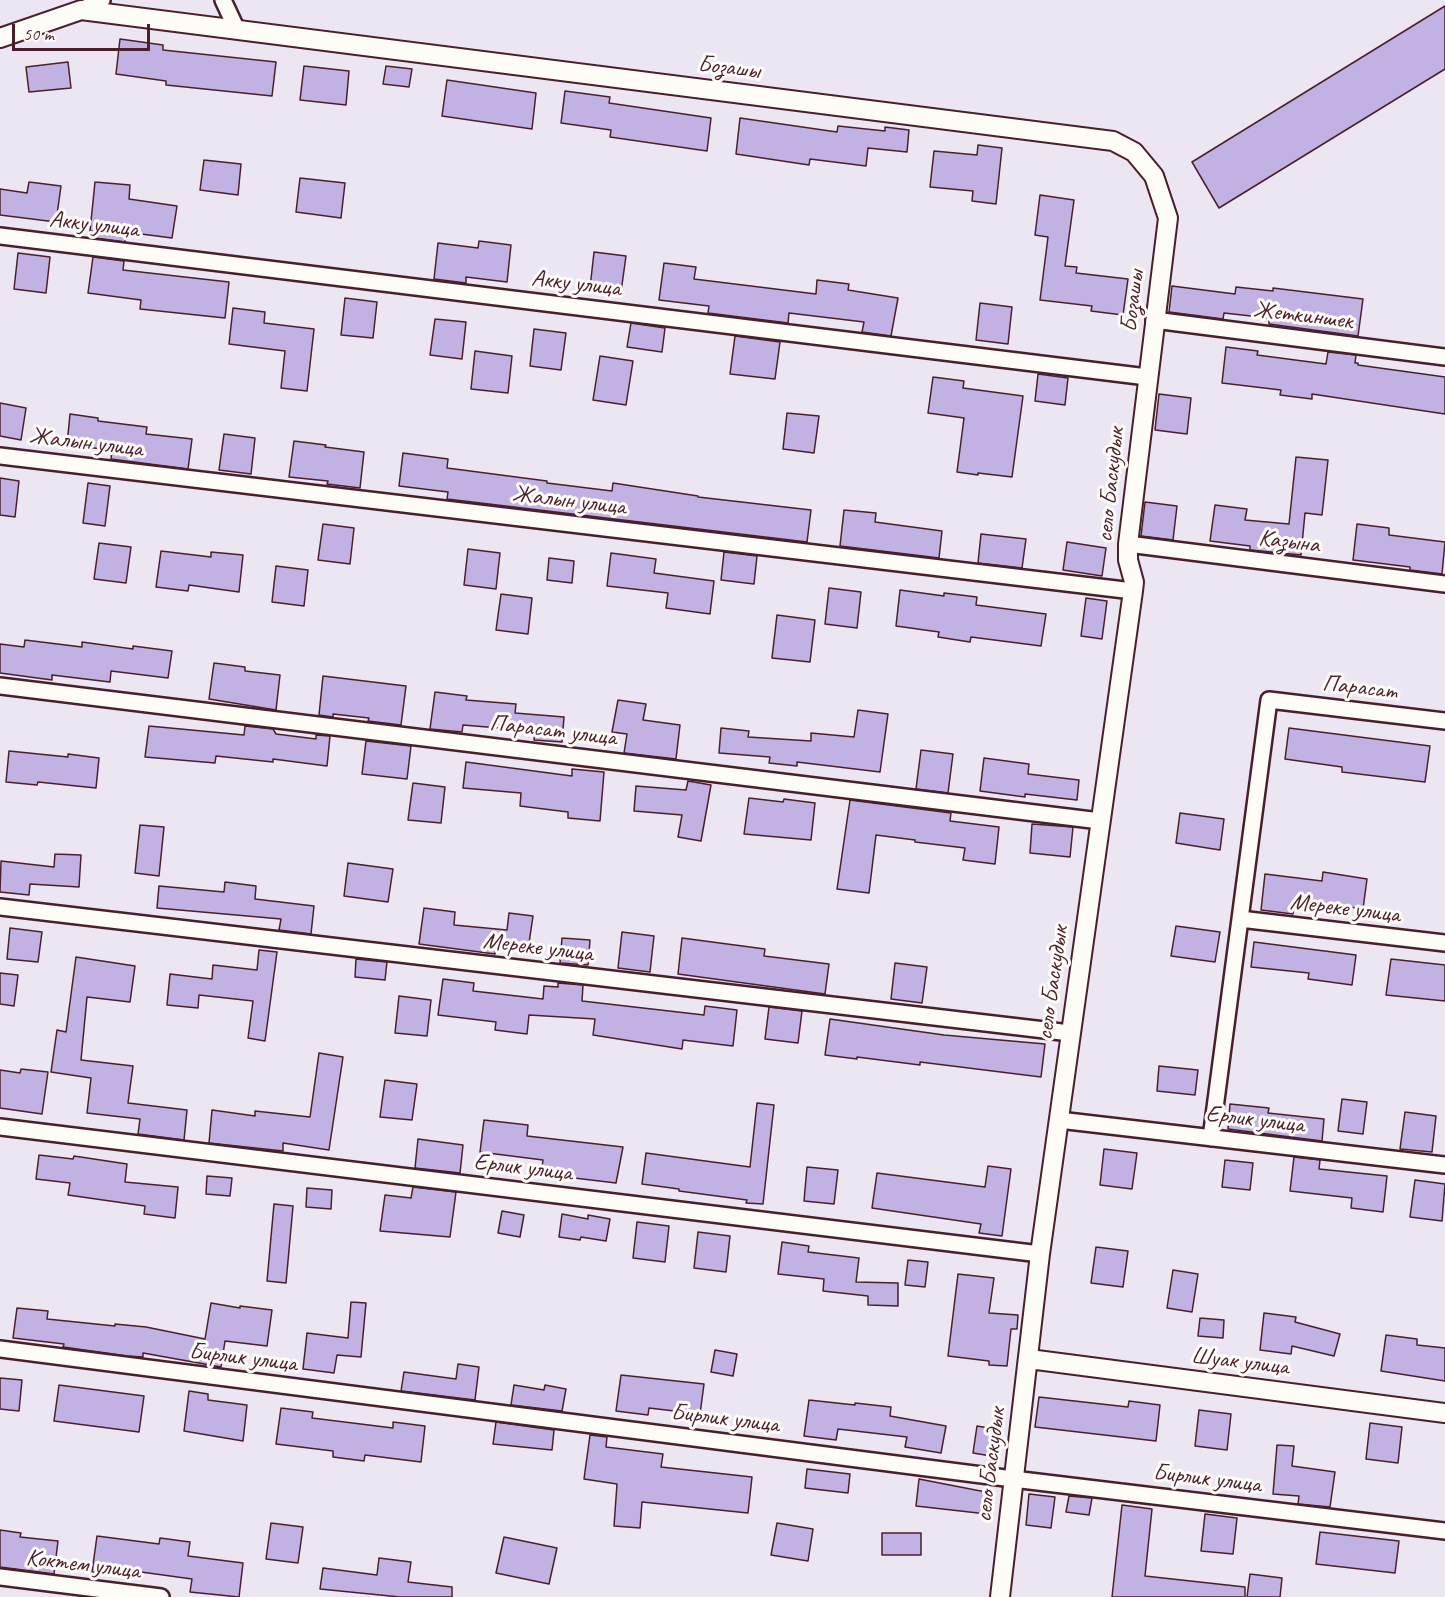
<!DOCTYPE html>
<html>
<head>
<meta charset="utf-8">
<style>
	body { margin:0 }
	#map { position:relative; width:1445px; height:1597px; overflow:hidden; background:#ebe6f1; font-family:Caveat,sans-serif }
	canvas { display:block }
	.scale { position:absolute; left:12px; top:24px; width:138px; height:27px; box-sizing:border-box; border:3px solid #4a1f2b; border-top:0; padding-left:8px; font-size:18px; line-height:21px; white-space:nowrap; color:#4a1f2b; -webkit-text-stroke:4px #fdfcf7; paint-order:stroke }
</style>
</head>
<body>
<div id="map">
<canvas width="1445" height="1597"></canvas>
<div class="scale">50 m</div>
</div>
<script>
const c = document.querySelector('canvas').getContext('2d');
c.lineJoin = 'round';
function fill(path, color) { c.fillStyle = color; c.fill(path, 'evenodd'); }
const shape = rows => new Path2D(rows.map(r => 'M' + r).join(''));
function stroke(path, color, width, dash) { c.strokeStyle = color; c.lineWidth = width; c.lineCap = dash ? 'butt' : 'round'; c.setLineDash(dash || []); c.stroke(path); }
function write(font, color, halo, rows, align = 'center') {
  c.font = font + ' Caveat,sans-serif'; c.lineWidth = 6; c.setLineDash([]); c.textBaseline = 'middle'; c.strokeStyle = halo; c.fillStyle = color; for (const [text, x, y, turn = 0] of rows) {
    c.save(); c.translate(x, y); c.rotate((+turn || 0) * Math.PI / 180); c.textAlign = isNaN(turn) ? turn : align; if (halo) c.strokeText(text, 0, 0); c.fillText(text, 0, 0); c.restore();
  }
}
const building = shape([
	[1445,6,1445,69,1219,208,1192,162,1445,6],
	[120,39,163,45,163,50,276,62,272,96,166,85,166,81,116,74,120,39],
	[68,62,71,88,29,92,26,67,68,62],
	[304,66,349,71,346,105,300,100,304,66],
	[386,66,412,69,409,87,383,84,386,66],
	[447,80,536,93,532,129,442,116,447,80],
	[565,91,610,97,609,103,711,118,707,151,610,137,611,130,561,123,565,91],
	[740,118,837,132,838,126,885,131,885,127,909,130,907,152,868,148,866,166,810,159,809,165,736,154,740,118],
	[978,145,1002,148,996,204,972,201,973,191,930,187,934,151,977,155,978,145],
	[204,160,241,164,238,195,200,190,204,160],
	[300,178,345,183,341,218,296,212,300,178],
	[29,182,61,186,56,222,0,215,0,189,27,193,29,182],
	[95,182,130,185,129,199,177,206,172,238,126,232,125,242,95,238,96,232,90,231,95,182],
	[1040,195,1074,200,1065,266,1077,267,1076,273,1128,279,1123,315,1091,311,1092,306,1040,300,1048,237,1035,235,1040,195],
	[479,241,511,245,507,282,466,277,466,283,434,279,438,243,478,248,479,241],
	[594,252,626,256,621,292,590,288,594,252],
	[18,253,50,257,46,293,14,289,18,253],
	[93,257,124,261,123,270,229,282,225,318,140,309,141,300,88,293,93,257],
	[664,263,696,267,694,279,816,294,817,280,849,284,848,290,898,298,891,336,862,332,864,322,789,313,788,323,708,313,709,306,659,300,664,263],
	[1172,286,1235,294,1236,287,1273,291,1273,288,1363,299,1358,336,1269,324,1269,318,1224,313,1223,319,1169,312,1172,286],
	[345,298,377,302,373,338,341,335,345,298],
	[980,303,1012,307,1008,344,976,340,980,303],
	[233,308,265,312,264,323,314,329,307,391,281,388,285,351,229,344,233,308],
	[435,319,466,322,462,359,430,355,435,319],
	[631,323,665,328,662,352,627,347,631,323],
	[534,329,566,333,561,370,530,366,534,329],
	[735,336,780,342,775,379,730,374,735,336],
	[1226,347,1258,351,1257,355,1326,364,1328,352,1356,355,1355,363,1358,363,1358,365,1445,377,1445,414,1312,394,1312,399,1280,395,1281,390,1222,383,1226,347],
	[475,351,512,356,508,393,471,389,475,351],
	[600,356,633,361,626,405,593,400,600,356],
	[1038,374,1068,378,1065,405,1035,401,1038,374],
	[933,377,964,381,963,388,1023,396,1012,477,978,473,978,475,957,472,964,418,928,413,933,377],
	[1159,394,1191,398,1187,434,1155,430,1159,394],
	[0,403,26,408,21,440,0,436,0,403],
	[787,413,819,416,814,453,783,449,787,413],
	[70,414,98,418,98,421,147,427,146,434,192,439,188,469,111,459,112,450,67,445,70,414],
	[224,434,255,438,251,474,219,470,224,434],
	[294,441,326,445,325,447,364,452,360,488,327,484,328,481,289,477,294,441],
	[403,453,448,459,447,468,547,481,547,483,612,491,613,483,698,496,698,497,811,510,807,542,447,499,448,492,399,486,403,453],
	[1296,457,1328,460,1322,515,1305,513,1301,555,1250,550,1250,546,1210,541,1215,505,1247,509,1245,520,1289,524,1296,457],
	[0,478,19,481,15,517,0,515,0,478],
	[88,483,110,486,105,526,83,523,88,483],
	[1145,502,1177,506,1173,540,1141,536,1145,502],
	[844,510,876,513,875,522,942,531,939,558,840,546,844,510],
	[323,524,354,528,350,564,318,560,323,524],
	[1357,524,1389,528,1389,535,1445,542,1442,574,1410,570,1410,567,1353,560,1357,524],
	[981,534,1026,539,1022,568,978,563,981,534],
	[1067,542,1106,548,1102,576,1063,570,1067,542],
	[99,543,131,547,126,583,94,579,99,543],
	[468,549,500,553,496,589,464,585,468,549],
	[161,551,211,557,211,552,243,555,239,592,189,585,188,591,156,587,161,551],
	[724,552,757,556,754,584,721,580,724,552],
	[611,553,656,559,654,573,714,581,710,614,666,608,668,593,607,586,611,553],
	[549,558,574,561,572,583,547,580,549,558],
	[276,566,308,570,304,606,272,602,276,566],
	[829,588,861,592,857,628,825,624,829,588],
	[900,590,944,596,944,593,977,597,976,605,1046,614,1041,646,971,637,970,642,938,637,939,632,896,626,900,590],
	[501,594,532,598,528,634,496,630,501,594],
	[1086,598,1107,601,1102,639,1081,636,1086,598],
	[777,615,815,620,810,662,772,658,777,615],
	[25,640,82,647,82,642,133,649,133,646,172,651,168,678,111,671,110,682,52,675,52,680,0,673,0,644,24,647,25,640],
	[214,663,245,667,245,671,280,675,276,710,209,699,214,663],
	[323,676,406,686,401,725,368,721,369,718,333,714,333,717,319,715,323,676],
	[435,692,467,696,466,700,516,704,515,713,564,717,562,742,534,740,535,731,463,725,462,732,430,729,435,692],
	[618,700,646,704,643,720,680,725,676,759,624,753,627,734,612,732,618,700],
	[858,710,888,714,880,772,797,762,797,766,769,763,770,757,719,753,721,728,749,731,748,737,811,741,811,733,854,737,858,710],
	[149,726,244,735,245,726,273,729,276,734,316,739,316,735,330,736,327,766,273,759,273,762,216,756,215,763,145,757,149,726],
	[1289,728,1430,746,1425,782,1342,772,1342,767,1285,759,1289,728],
	[366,741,411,746,407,779,362,774,366,741],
	[921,750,953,754,948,793,916,789,921,750],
	[9,751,68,757,68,754,99,758,96,788,38,782,37,785,6,782,9,751],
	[984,758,1029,764,1028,774,1079,780,1077,800,1025,794,1025,797,980,791,984,758],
	[466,762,572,776,572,769,604,772,600,821,568,818,568,812,520,806,521,793,463,788,466,762],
	[688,781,711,785,701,841,678,837,682,815,634,811,636,786,686,790,688,781],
	[413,783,445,787,441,823,408,820,413,783],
	[749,798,783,802,784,799,815,803,811,840,744,834,749,798],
	[850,800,951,813,950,821,999,827,995,864,963,860,965,848,915,842,915,840,876,835,869,893,837,889,850,800],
	[1180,813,1224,819,1220,850,1176,843,1180,813],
	[1032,824,1073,827,1070,857,1030,853,1032,824],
	[140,825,164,827,159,876,135,873,140,825],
	[55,854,81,855,79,887,30,884,29,895,0,892,1,861,54,867,55,854],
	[348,863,393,869,388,902,344,896,348,863],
	[1323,872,1367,879,1363,909,1295,899,1293,914,1261,910,1265,874,1322,881,1323,872],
	[225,882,256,886,255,899,314,906,311,934,279,930,281,919,157,908,159,886,224,892,225,882],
	[424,908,455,912,454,925,507,930,509,913,533,916,528,950,496,945,495,954,419,944,424,908],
	[1176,926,1220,932,1215,962,1171,956,1176,926],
	[10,928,42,932,38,962,7,959,10,928],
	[622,932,654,936,650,972,618,968,622,932],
	[562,938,590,940,588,965,560,963,562,938],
	[682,938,765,949,764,956,829,964,825,994,678,974,682,938],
	[1254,942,1356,955,1352,985,1308,979,1309,973,1251,967,1254,942],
	[259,950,277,952,265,1041,248,1038,253,1001,199,995,198,1008,167,1005,170,974,212,979,213,965,257,970,259,950],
	[76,957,135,966,130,1002,87,997,81,1060,133,1066,128,1103,187,1110,184,1140,138,1134,140,1119,87,1113,91,1078,51,1072,57,1030,66,1032,76,957],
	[356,959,387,962,385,980,355,977,356,959],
	[1391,959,1445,965,1445,1001,1386,995,1391,959],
	[895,963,927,967,922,1003,891,999,895,963],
	[0,973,18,975,14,1006,0,1004,0,973],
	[443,979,474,983,473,991,543,999,544,986,558,987,558,983,583,985,582,1001,704,1015,705,1006,737,1010,733,1046,683,1040,682,1049,593,1035,595,1019,529,1015,527,1034,495,1030,496,1022,438,1015,443,979],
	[399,996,431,1000,427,1036,395,1033,399,996],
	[769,1007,802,1011,798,1043,765,1039,769,1007],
	[830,1019,944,1035,1045,1044,1041,1077,920,1062,920,1065,857,1057,857,1059,825,1055,830,1019],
	[319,1053,343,1057,329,1150,283,1143,283,1151,209,1143,212,1110,255,1116,255,1111,310,1117,319,1053],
	[1159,1066,1198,1070,1195,1095,1157,1091,1159,1066],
	[21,1069,48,1072,42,1114,0,1108,0,1070,20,1073,21,1069],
	[385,1080,417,1084,412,1120,380,1117,385,1080],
	[1342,1099,1367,1102,1363,1134,1338,1131,1342,1099],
	[757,1103,774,1105,763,1204,746,1203,747,1200,679,1191,679,1189,642,1184,646,1153,750,1167,757,1103],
	[1230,1104,1269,1108,1268,1113,1324,1119,1322,1141,1228,1129,1230,1104],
	[1405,1112,1436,1116,1432,1152,1400,1149,1405,1112],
	[484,1120,528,1125,527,1136,623,1147,616,1183,541,1174,543,1160,480,1152,484,1120],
	[418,1139,463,1145,460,1173,415,1168,418,1139],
	[1104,1149,1137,1153,1132,1189,1100,1185,1104,1149],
	[39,1155,73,1159,74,1156,127,1164,125,1182,178,1187,175,1218,144,1214,145,1206,68,1195,70,1183,36,1179,39,1155],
	[1294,1157,1320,1160,1319,1169,1387,1176,1383,1212,1351,1208,1352,1198,1290,1191,1294,1157],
	[1225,1160,1253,1163,1250,1190,1222,1187,1225,1160],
	[988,1166,1011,1169,1002,1236,979,1233,981,1224,872,1208,877,1173,985,1187,988,1166],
	[807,1167,838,1170,834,1204,804,1201,807,1167],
	[207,1176,232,1178,230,1196,206,1194,207,1176],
	[1415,1180,1445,1184,1442,1221,1410,1217,1415,1180],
	[413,1187,456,1192,450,1237,380,1231,385,1195,411,1198,413,1187],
	[307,1188,332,1190,331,1209,306,1207,307,1188],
	[274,1204,293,1206,286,1283,267,1281,274,1204],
	[502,1211,524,1215,520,1237,498,1233,502,1211],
	[562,1214,588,1219,588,1215,610,1219,606,1241,581,1237,580,1240,559,1237,562,1214],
	[637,1222,669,1226,665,1262,633,1258,637,1222],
	[698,1232,730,1236,726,1272,694,1268,698,1232],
	[782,1242,809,1246,808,1252,859,1258,856,1282,898,1283,898,1306,868,1305,868,1296,823,1291,824,1279,778,1274,782,1242],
	[1096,1247,1128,1251,1123,1287,1091,1283,1096,1247],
	[908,1260,928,1262,925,1287,905,1285,908,1260],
	[1173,1270,1198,1274,1192,1312,1167,1308,1173,1270],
	[958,1274,994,1278,989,1313,1018,1315,1017,1329,1011,1329,1007,1366,989,1365,989,1361,948,1356,958,1274],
	[351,1302,366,1303,361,1357,337,1355,334,1373,303,1369,307,1333,348,1338,351,1302],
	[211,1303,240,1308,240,1306,272,1310,267,1346,225,1341,221,1367,143,1353,143,1357,127,1356,63,1347,64,1344,13,1338,17,1308,48,1311,47,1319,115,1326,115,1324,146,1327,205,1339,211,1303],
	[1264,1313,1296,1317,1295,1322,1340,1334,1334,1356,1292,1346,1291,1354,1260,1350,1264,1313],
	[1200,1318,1224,1320,1223,1338,1198,1336,1200,1318],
	[1386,1335,1417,1339,1417,1345,1445,1348,1445,1381,1381,1371,1386,1335],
	[715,1350,737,1354,733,1376,711,1372,715,1350],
	[458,1364,479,1367,475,1400,401,1391,404,1372,456,1379,458,1364],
	[621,1375,704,1384,700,1414,649,1408,648,1415,616,1411,621,1375],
	[0,1378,22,1380,19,1411,0,1409,0,1378],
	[59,1385,144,1396,139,1432,54,1421,59,1385],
	[514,1385,544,1390,545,1385,566,1389,562,1411,511,1405,514,1385],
	[189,1391,208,1394,208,1400,247,1405,243,1441,184,1431,189,1391],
	[1039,1397,1128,1407,1129,1401,1160,1405,1156,1441,1035,1427,1039,1397],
	[809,1400,855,1405,855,1403,891,1407,890,1416,946,1426,941,1453,905,1447,907,1437,838,1429,836,1440,804,1436,809,1400],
	[281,1408,313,1412,312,1418,393,1428,393,1422,425,1426,421,1462,365,1455,364,1461,333,1457,333,1451,276,1444,281,1408],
	[1199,1410,1231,1414,1227,1450,1195,1446,1199,1410],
	[496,1422,554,1430,552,1450,493,1444,496,1422],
	[1370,1423,1402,1427,1398,1463,1366,1459,1370,1423],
	[977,1426,995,1429,991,1456,973,1453,977,1426],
	[590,1435,607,1437,606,1447,663,1454,661,1467,752,1477,748,1513,642,1502,640,1528,614,1526,617,1484,584,1479,590,1435],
	[1277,1445,1294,1446,1292,1466,1335,1472,1330,1507,1298,1504,1299,1496,1273,1494,1277,1445],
	[807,1469,850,1474,848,1493,805,1488,807,1469],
	[919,1479,991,1493,987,1514,916,1506,919,1479],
	[1029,1494,1055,1497,1051,1528,1026,1525,1029,1494],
	[1069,1496,1092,1498,1089,1515,1066,1512,1069,1496],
	[1122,1505,1152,1509,1145,1576,1245,1587,1245,1597,1112,1597,1122,1505],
	[1205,1514,1237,1518,1233,1554,1201,1551,1205,1514],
	[271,1523,303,1527,298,1563,266,1559,271,1523],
	[777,1523,813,1529,808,1561,771,1555,777,1523],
	[0,1530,21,1533,20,1537,58,1541,54,1574,0,1567,0,1530],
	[1320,1532,1399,1541,1395,1573,1316,1564,1320,1532],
	[882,1533,921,1533,921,1555,882,1555,882,1533],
	[97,1536,159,1544,160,1538,190,1542,188,1556,243,1563,239,1597,190,1592,192,1579,141,1572,141,1579,92,1572,97,1536],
	[504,1537,557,1548,549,1584,496,1573,504,1537],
	[379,1558,411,1562,408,1582,452,1587,452,1597,400,1597,320,1589,323,1568,377,1575,379,1558],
	[1250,1574,1282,1578,1280,1597,1247,1597,1250,1574]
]);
fill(building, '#c1b2e3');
stroke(building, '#4a1f2b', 1.5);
const minor = shape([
	[223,0,237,30],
	[81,10,102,0],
	[0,236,1147,377],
	[1154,320,1445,357],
	[0,456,1133,591],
	[1128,544,1445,584],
	[0,686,1100,821],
	[0,907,1070,1033],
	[1240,919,1445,943],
	[1059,1120,1445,1165],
	[0,1127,1040,1254],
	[1211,1138,1269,700,1445,721],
	[0,1349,1013,1479,1445,1531],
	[0,1577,161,1597]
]);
const tertiary = shape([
	[0,38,81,10,1113,141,1134,152,1154,176,1168,218,1128,544,1128,560,1134,582,1133,591,1040,1254,1000,1597],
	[1029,1359,1445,1413]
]);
stroke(minor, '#4a1f2b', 20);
stroke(tertiary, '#4a1f2b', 22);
stroke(minor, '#fdfcf7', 15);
stroke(tertiary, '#fdfcf7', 18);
write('24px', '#4a1f2b', '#fdfcf7', [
	["Бозашы",729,68,7],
	["Акку улица",94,225,7],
	["Акку улица",576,284,7],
	["Бозашы",1133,301,-83],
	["Жеткиншек",1303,316,7],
	["Жалын улица",86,443,7],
	["село Баскудык",1111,485,-84],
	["Жалын улица",569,501,7],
	["Казына",1289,542,7],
	["Парасат",1360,688,7],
	["Парасат улица",553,731,7],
	["Мереке улица",1345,909,7],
	["Мереке улица",538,948,7],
	["село Баскудык",1053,983,-82],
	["Ерлик улица",1255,1120,7],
	["Ерлик улица",523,1168,7],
	["Бирлик улица",243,1358,7],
	["Шуак улица",1240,1362,7],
	["Бирлик улица",725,1419,7],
	["село Баскудык",991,1465,-83],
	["Бирлик улица",1207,1479,7],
	["Коктем улица",83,1565,7]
]);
</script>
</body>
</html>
